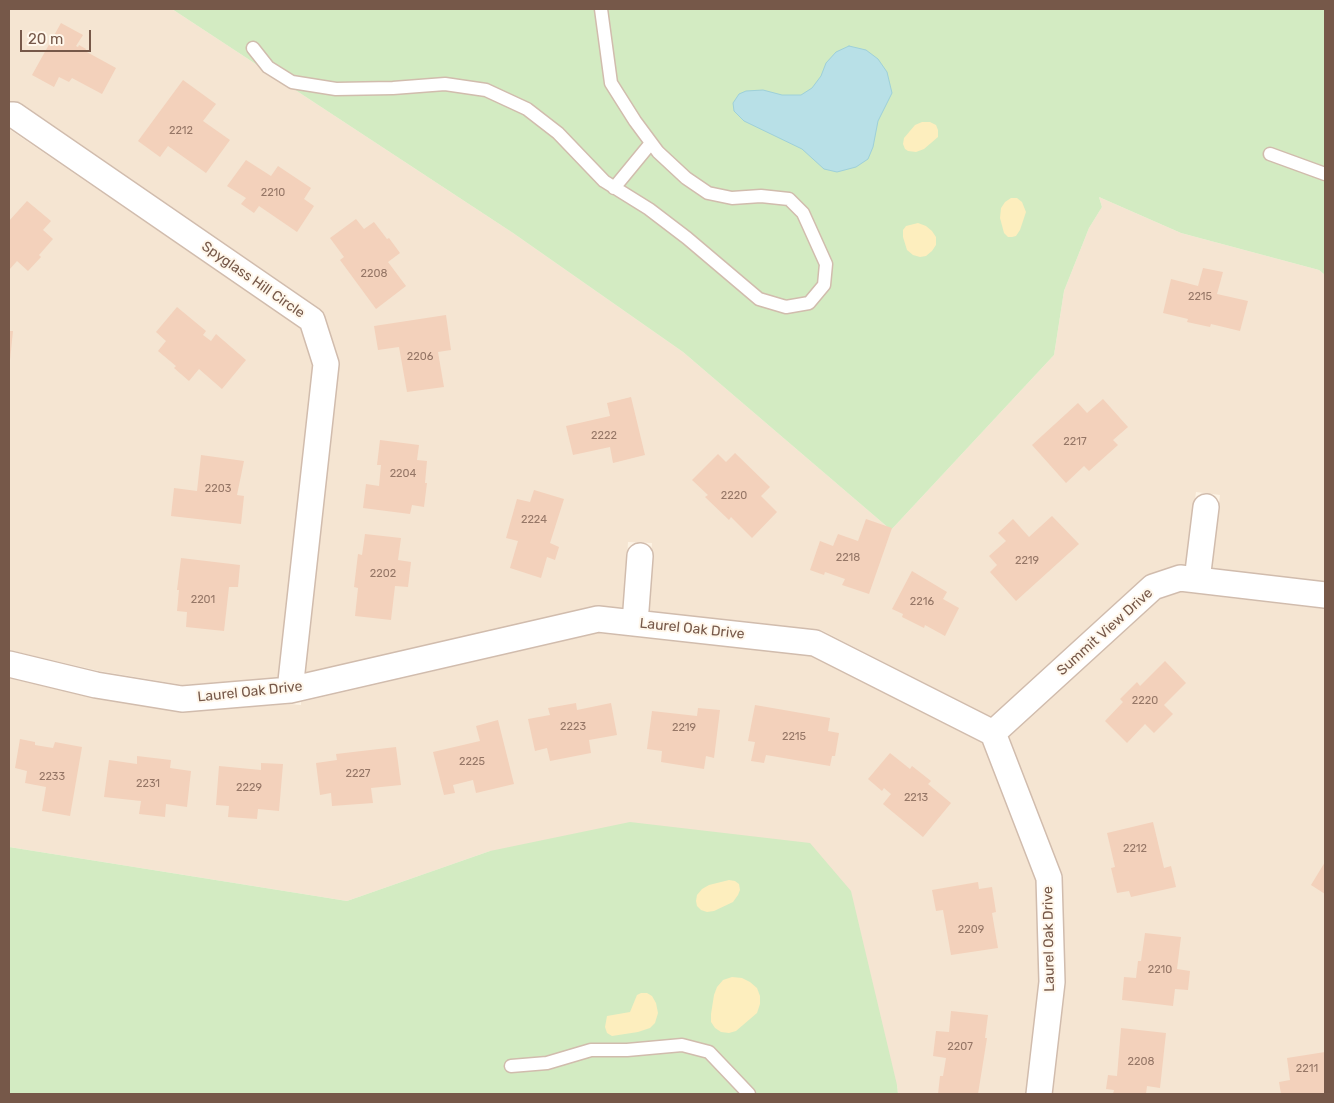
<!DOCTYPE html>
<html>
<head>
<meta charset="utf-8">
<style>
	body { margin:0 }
	#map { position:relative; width:1334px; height:1103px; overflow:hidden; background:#fdf3e4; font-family:Rubik,sans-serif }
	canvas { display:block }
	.frame { position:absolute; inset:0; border:10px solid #765849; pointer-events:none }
	.scale { position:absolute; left:20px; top:30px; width:71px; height:22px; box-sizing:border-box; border:2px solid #765849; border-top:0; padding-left:6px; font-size:15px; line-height:18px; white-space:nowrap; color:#765849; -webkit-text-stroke:4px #fff7eb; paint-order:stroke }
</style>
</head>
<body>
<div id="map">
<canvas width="1334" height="1103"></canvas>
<div class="frame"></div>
<div class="scale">20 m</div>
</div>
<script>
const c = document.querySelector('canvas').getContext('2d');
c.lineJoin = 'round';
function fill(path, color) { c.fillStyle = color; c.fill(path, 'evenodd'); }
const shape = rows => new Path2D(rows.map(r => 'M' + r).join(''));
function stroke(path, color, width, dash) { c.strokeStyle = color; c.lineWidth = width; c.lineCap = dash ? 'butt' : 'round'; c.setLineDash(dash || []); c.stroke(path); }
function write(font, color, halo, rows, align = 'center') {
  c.font = font + ' Rubik,sans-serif'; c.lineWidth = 4; c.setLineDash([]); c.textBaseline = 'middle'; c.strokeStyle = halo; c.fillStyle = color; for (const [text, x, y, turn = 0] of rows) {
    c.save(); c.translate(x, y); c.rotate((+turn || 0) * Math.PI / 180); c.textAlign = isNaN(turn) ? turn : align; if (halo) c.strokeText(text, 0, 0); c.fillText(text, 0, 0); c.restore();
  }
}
fill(shape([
	[9,9,172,9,513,233,683,352,891,530,1054,355,1064,291,1089,228,1102,207,1099,197,1181,233,1319,270,1325,275,1325,582,1210,568,1220,495,1196,492,1186,565,1177,565,1145,577,991,717,821,630,648,611,652,543,628,542,624,608,596,606,304,673,337,359,323,315,319,308,21,103,9,102],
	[9,129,302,329,313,366,279,678,183,685,99,671,9,650],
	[1181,592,1325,609,1325,1094,1051,1094,1064,984,1008,737,1158,600],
	[598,633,812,656,983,743,1037,881,1039,982,1027,1094,898,1094,897,1085,490,851,347,901,9,847,9,678,93,698,183,712,290,704,301,705,301,702]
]), '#f5e5d2');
fill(shape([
	[172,9,1325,9,1325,275,1319,270,1181,233,1099,197,1102,207,1089,228,1064,291,1054,355,891,530,683,352,513,233],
	[630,822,810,843,851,891,897,1085,898,1094,9,1094,9,847,347,901,490,851]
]), '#d3ebc2');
fill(shape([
	[922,122,930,122,936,125,938,130,938,137,924,149,916,152,908,151,905,149,903,144,904,138,915,125],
	[1011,198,1017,198,1022,202,1026,212,1020,230,1016,236,1012,237,1008,237,1004,233,1000,218,1001,208,1005,202],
	[918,223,926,226,932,231,936,237,936,245,932,251,926,256,920,257,913,255,907,250,903,237,903,230,906,226],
	[729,880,735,881,739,884,740,890,738,895,733,902,714,911,707,912,701,910,697,906,696,901,697,895,702,889,709,885],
	[732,977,742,978,750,982,757,988,760,996,760,1004,757,1013,736,1031,729,1033,721,1032,715,1028,711,1022,711,1014,714,995,717,987,723,980],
	[641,993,647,993,652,996,656,1003,658,1013,655,1023,650,1028,638,1032,612,1036,607,1033,605,1027,607,1016,630,1012,637,995]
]), '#fdeebe');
const water = shape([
	[849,46,866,50,878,59,887,72,892,93,878,121,873,147,868,159,856,167,837,172,824,169,802,149,744,121,734,111,733,103,739,94,746,91,763,90,782,95,801,95,812,88,821,76,826,63,836,52,849,46]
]);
fill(water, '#b8e0e7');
stroke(water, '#9ed0d9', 1);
fill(shape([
	[61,23,83,35,76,46,78,47,79,45,86,49,85,51,116,68,102,94,72,78,69,82,59,77,54,87,32,75],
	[183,80,216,104,203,121,230,140,206,173,168,146,160,157,138,141],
	[246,160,271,176,278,166,311,188,304,199,314,206,297,232,259,206,254,213,241,204,246,198,227,186],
	[27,201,51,221,43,230,53,239,39,255,41,257,28,271,17,261,9,270,9,221],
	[356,219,364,229,374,222,387,239,389,238,400,253,388,262,406,286,376,309,340,260,344,257,330,238],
	[1203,268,1223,272,1217,294,1248,301,1240,331,1211,324,1210,327,1187,322,1188,319,1163,313,1171,279,1198,286],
	[177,307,206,331,203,335,211,341,216,334,246,360,222,389,199,369,189,381,174,368,176,366,158,351,166,341,156,332],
	[446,315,451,350,438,352,444,387,407,392,399,347,378,350,374,326],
	[9,331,13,331,10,360,9,359],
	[631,397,645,455,613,463,610,447,573,455,566,426,610,416,607,403],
	[1103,399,1128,427,1113,440,1118,445,1089,471,1084,466,1066,483,1032,445,1078,403,1087,413],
	[380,440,419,445,417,460,427,461,425,483,427,483,424,507,412,505,410,514,363,508,366,484,379,486,381,465,377,465],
	[735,453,770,487,761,496,777,512,752,538,731,517,729,520,705,497,708,495,692,480,718,454,726,462],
	[201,455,244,461,237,495,244,496,241,524,171,516,174,488,197,491],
	[534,490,564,499,550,543,559,547,555,560,547,557,541,578,510,568,518,541,506,538,517,499,530,502],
	[1052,516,1079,544,1016,601,990,572,997,565,989,556,1006,541,998,533,1013,519,1029,537],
	[866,519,892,528,869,594,842,585,845,579,825,572,824,575,810,570,820,541,833,546,838,534,858,541],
	[365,534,401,538,398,560,411,562,408,587,395,586,391,620,355,616,358,588,354,587,358,554,362,555],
	[181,558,240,565,238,587,229,587,224,631,186,627,187,612,177,611,179,590,177,590],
	[912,571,947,592,943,599,959,608,945,636,925,625,924,628,902,617,903,614,892,609],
	[1165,661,1186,683,1164,705,1173,714,1154,733,1145,724,1127,743,1105,721,1123,702,1120,699,1137,682,1140,686],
	[576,703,577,710,611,703,617,735,589,740,591,753,550,761,547,748,535,751,528,719,550,715,548,708],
	[755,705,830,718,828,731,839,733,835,756,832,756,830,766,766,755,764,763,751,761,755,742,748,741],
	[698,708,720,710,714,758,706,756,704,769,661,762,662,751,647,749,652,711,697,716],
	[498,720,514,784,476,793,473,780,453,785,455,793,444,795,433,752,480,741,476,726],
	[20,739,35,742,35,745,53,748,55,742,82,747,70,816,42,811,46,787,25,783,27,771,15,768],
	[396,747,401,785,371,788,373,803,332,806,331,793,320,795,316,763,337,760,336,754],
	[890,753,910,769,912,766,931,781,928,784,951,803,923,837,883,804,891,794,884,788,882,791,868,779],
	[137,756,171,760,170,768,191,771,187,807,166,804,165,817,139,814,141,801,104,797,109,760,137,764],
	[261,763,283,764,279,811,258,809,257,819,228,817,229,806,216,805,219,766,261,770],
	[1153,822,1164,868,1171,866,1176,887,1131,897,1129,891,1117,893,1111,868,1115,867,1107,833],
	[1325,862,1325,894,1311,885],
	[978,882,979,889,992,887,996,912,992,913,998,948,951,955,943,910,936,911,932,890],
	[1145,933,1181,937,1177,969,1190,971,1188,990,1175,989,1173,1006,1122,1000,1124,977,1136,978,1138,961,1141,961],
	[951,1011,988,1015,985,1038,987,1038,978,1094,938,1094,940,1076,943,1076,946,1058,933,1056,936,1031,949,1032],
	[1121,1028,1166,1033,1160,1088,1147,1086,1146,1094,1113,1094,1114,1090,1106,1089,1108,1075,1117,1076],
	[1325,1052,1325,1094,1281,1094,1279,1082,1290,1080,1287,1058]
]), '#f3d1bb');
const service = shape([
	[253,48,268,67,292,82,336,89,393,88,445,84,486,90,527,109,558,133,604,181,649,209,687,238,759,299,786,307,809,303,824,285,826,264,803,213,789,199,761,196,732,198,708,193,686,178,658,152,635,121,611,83,601,9],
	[1270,154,1325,174],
	[614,188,651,143],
	[511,1066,547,1063,591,1050,627,1050,682,1045,709,1052,749,1094]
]);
const minor = shape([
	[9,115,14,115,312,320,326,364,290,690],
	[1197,580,1206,507],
	[635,623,640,556],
	[9,664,96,685,182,699,290,690,598,619,815,643,993,733,1049,878,1052,982,1039,1094],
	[993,733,1153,587,1180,578,1325,595]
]);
stroke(service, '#d1bcad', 15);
stroke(minor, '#d1bcad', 28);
stroke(service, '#fff', 12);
stroke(minor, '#fff', 25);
write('11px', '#957666', null, [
	["2212",181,131],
	["2210",273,193],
	["2208",374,274],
	["2215",1200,297],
	["2206",420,357],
	["2222",604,436],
	["2217",1075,442],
	["2204",403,474],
	["2203",218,489],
	["2220",734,496],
	["2224",534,520],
	["2218",848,558],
	["2219",1027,561],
	["2202",383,574],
	["2201",203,600],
	["2216",922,602],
	["2220",1145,701],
	["2223",573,727],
	["2219",684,728],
	["2215",794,737],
	["2225",472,762],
	["2227",358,774],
	["2233",52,777],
	["2231",148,784],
	["2229",249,788],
	["2213",916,798],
	["2212",1135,849],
	["2209",971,930],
	["2210",1160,970],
	["2207",960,1047],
	["2208",1141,1062],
	["2211",1307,1069]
]);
write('14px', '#765849', '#fff7eb', [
	["Spyglass Hill Circle",253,280,35],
	["Laurel Oak Drive",692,629,6],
	["Summit View Drive",1105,632,-42],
	["Laurel Oak Drive",250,692,-6],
	["Laurel Oak Drive",1049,939,-91]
]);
</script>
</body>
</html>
